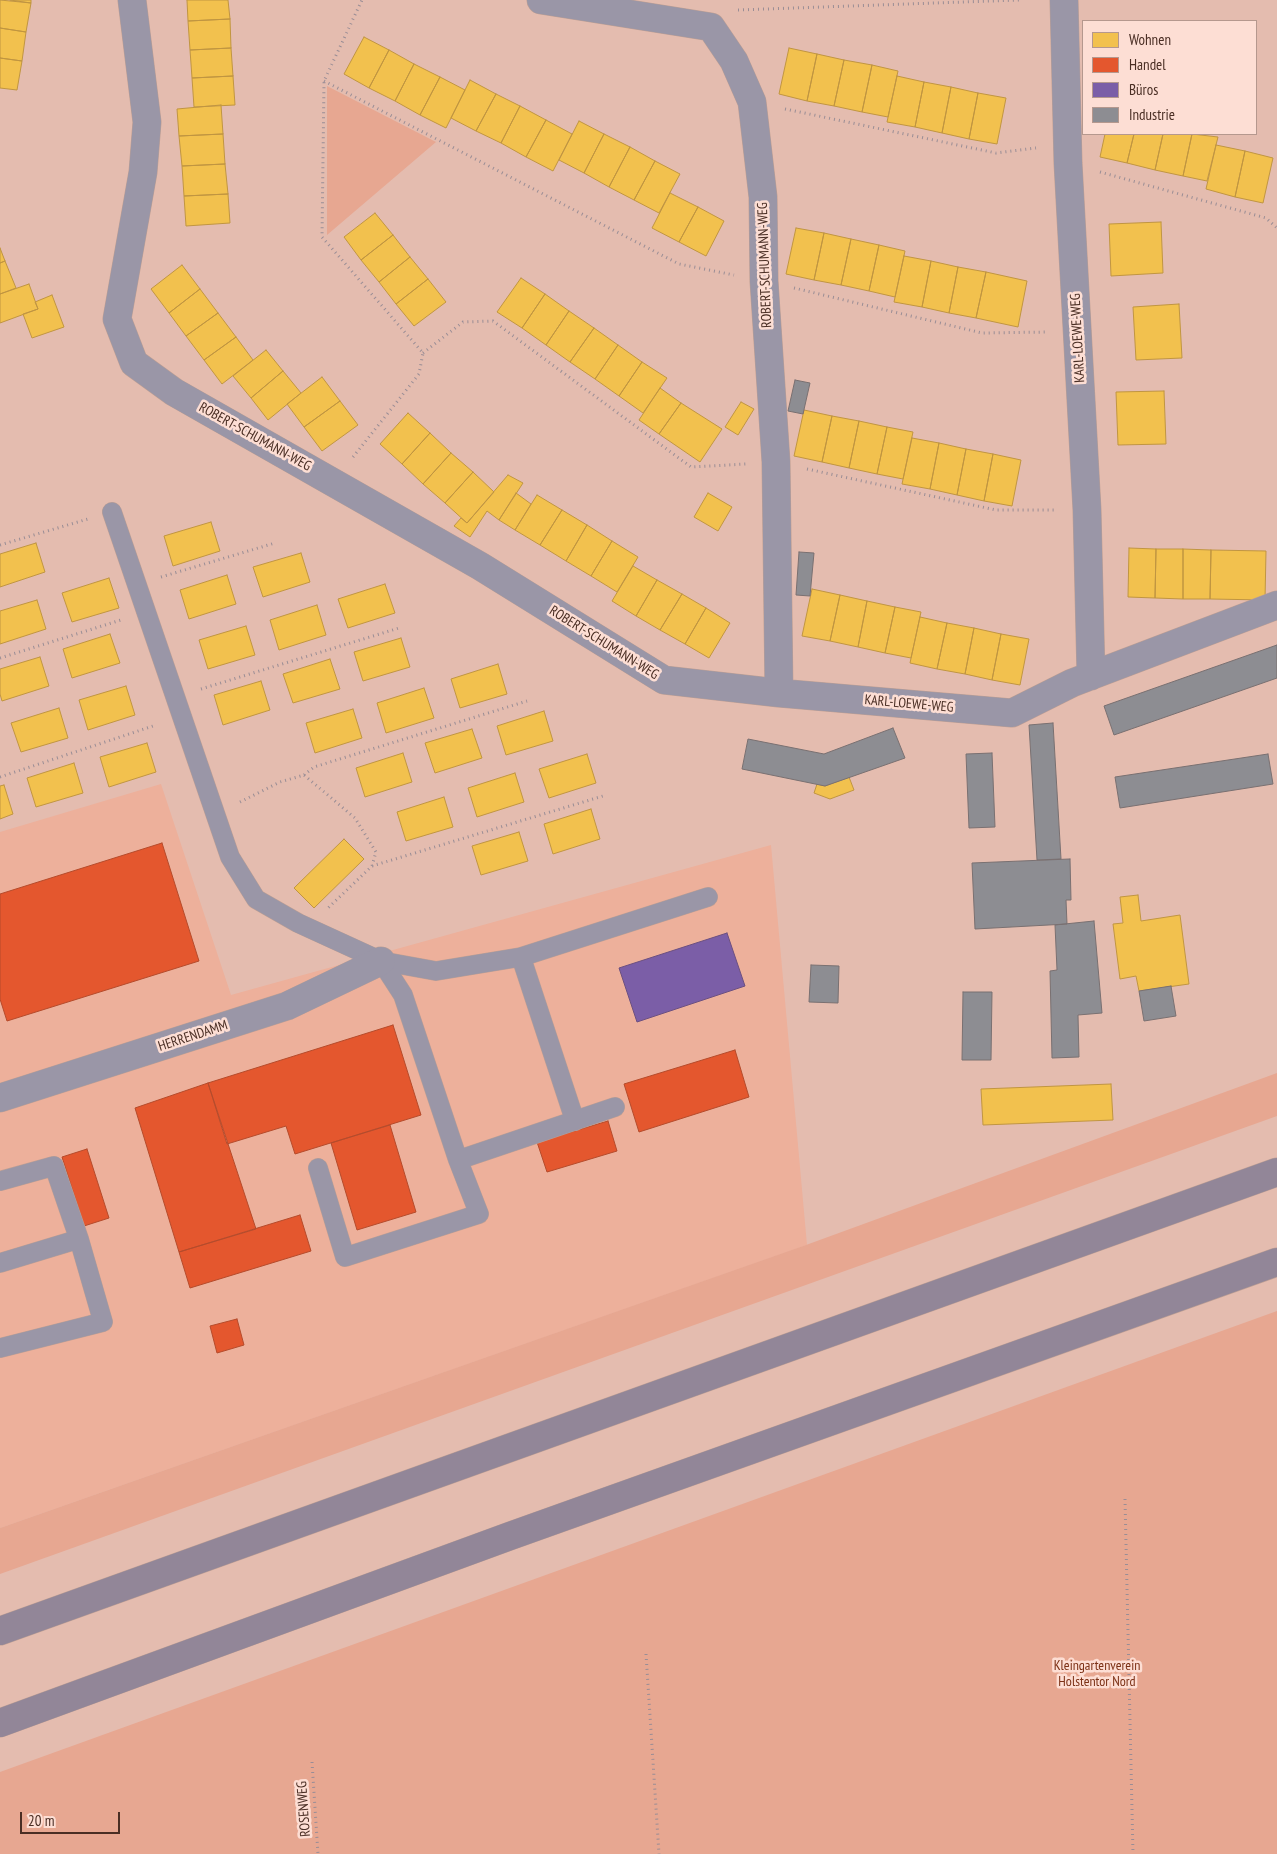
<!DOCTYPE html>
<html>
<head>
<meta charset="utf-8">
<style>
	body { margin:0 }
	#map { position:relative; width:1277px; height:1854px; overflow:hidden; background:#e4bcaf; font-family:"PT Sans Narrow",sans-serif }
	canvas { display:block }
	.legend { position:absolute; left:1082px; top:20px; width:175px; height:115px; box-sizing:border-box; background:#fdded4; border:1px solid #b5988e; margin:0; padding:6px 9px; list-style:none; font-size:15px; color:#4a2e24 }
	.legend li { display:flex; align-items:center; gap:10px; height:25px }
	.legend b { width:25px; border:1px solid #b5988e }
	.scale { position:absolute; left:20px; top:1812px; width:100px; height:22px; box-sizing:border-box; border:2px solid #4a2e24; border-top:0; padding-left:6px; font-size:15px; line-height:18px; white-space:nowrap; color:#4a2e24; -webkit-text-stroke:4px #fdded4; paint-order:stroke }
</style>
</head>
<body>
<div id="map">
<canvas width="1277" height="1854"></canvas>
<ul class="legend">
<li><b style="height:14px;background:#f2c14e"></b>Wohnen</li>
<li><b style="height:14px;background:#e4572e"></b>Handel</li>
<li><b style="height:14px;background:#7b5ea7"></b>Büros</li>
<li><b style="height:14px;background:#8d8d92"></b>Industrie</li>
</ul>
<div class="scale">20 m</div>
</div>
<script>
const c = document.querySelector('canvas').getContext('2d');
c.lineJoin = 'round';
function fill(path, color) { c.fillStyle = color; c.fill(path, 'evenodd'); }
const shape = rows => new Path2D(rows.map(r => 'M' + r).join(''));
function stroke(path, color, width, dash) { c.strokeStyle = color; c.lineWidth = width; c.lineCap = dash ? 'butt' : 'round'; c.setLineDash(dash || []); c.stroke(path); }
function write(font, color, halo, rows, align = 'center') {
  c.font = font + ' "PT Sans Narrow",sans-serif'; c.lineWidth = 5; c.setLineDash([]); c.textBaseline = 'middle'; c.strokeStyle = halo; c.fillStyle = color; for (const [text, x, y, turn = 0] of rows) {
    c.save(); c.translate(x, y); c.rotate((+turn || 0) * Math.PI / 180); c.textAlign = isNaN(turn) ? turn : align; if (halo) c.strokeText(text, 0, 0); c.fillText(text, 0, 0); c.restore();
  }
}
fill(shape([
	[161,784,231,995,771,845,807,1245,0,1528,0,832]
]), '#edb09b');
fill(shape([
	[327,86,436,142,327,235],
	[1277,1073,1277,1116,0,1574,0,1528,806,1245],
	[1277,1311,1277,1854,0,1854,0,1772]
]), '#e7a791');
const homes = shape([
	[0,0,31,3,26,32,0,28,0,0],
	[10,0,31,0,31,3,10,0],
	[187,0,228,0,230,19,188,21,187,0],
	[230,19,231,48,190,50,188,21,230,19],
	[0,28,26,32,22,61,0,58,0,28],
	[364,37,389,50,369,88,344,74,364,37],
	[231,48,233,76,192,78,190,50,231,48],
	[789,48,817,54,807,101,779,94,789,48],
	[389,50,414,64,395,101,369,88,389,50],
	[817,54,844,60,834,106,807,101,817,54],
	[0,58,22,61,17,90,0,88,0,58],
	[844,60,872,65,862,112,834,106,844,60],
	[414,64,440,77,420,115,395,101,414,64],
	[872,65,898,71,888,117,862,112,872,65],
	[233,76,235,105,194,107,192,78,233,76],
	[897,76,924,82,915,127,887,122,897,76],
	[440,77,465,90,446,128,420,115,440,77],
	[470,80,496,94,476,131,451,118,470,80],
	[924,82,951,87,942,133,915,127,924,82],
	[951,87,978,93,969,139,942,133,951,87],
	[978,93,1006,98,997,144,969,139,978,93],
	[496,94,520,106,501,143,476,131,496,94],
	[221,105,223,134,179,136,177,109,221,105],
	[520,106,546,120,526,157,501,143,520,106],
	[546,120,572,134,553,171,526,157,546,120],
	[579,121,604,134,584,173,559,160,579,121],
	[223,134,225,164,182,166,179,136,223,134],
	[604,134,630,147,609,187,584,173,604,134],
	[1105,134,1134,134,1127,163,1100,157,1105,134],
	[1134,134,1163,134,1155,170,1127,163,1134,134],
	[1163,134,1192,134,1183,176,1155,170,1163,134],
	[1192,134,1218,137,1207,181,1183,176,1192,134],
	[1216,145,1245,151,1235,197,1206,189,1216,145],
	[630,147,655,161,634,200,609,187,630,147],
	[1245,151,1273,158,1263,203,1235,197,1245,151],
	[655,161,680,174,659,213,634,200,655,161],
	[225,164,228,194,184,196,182,166,225,164],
	[670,193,698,207,679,242,652,228,670,193],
	[228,194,230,223,186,226,184,196,228,194],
	[698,207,724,221,706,256,679,242,698,207],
	[375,213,393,235,361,260,344,237,375,213],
	[1161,222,1163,273,1111,276,1109,224,1161,222],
	[796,228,824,233,814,280,786,274,796,228],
	[824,233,851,239,841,285,814,280,824,233],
	[393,235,410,257,379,282,361,260,393,235],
	[851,239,879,245,869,291,841,285,851,239],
	[879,245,905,251,895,297,869,291,879,245],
	[0,248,5,261,0,263,0,248],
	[904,256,931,261,922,307,894,302,904,256],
	[410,257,428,279,396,304,379,282,410,257],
	[5,261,16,288,0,294,0,263,5,261],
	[931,261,958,267,949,313,922,307,931,261],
	[182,265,200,289,169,313,151,289,182,265],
	[958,267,986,272,976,318,949,313,958,267],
	[986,272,1027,281,1018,327,976,318,986,272],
	[521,278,545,294,522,328,497,312,521,278],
	[428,279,446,302,414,326,396,304,428,279],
	[29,284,38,309,0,323,0,294,29,284],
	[200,289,218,313,186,336,169,313,200,289],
	[545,294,569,311,546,345,522,328,545,294],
	[52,295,64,327,32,338,23,314,38,309,35,302,52,295],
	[1179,304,1182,358,1136,360,1133,307,1179,304],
	[569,311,594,328,570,362,546,345,569,311],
	[218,313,236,337,204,360,186,336,218,313],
	[594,328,618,345,595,379,570,362,594,328],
	[236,337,253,360,222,384,204,360,236,337],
	[618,345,642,362,619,396,595,379,618,345],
	[266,350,283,371,251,398,233,376,266,350],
	[642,362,667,378,643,413,619,396,642,362],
	[283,371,301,393,268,420,251,398,283,371],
	[322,377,340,401,304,427,287,404,322,377],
	[660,388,681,403,659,434,639,420,660,388],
	[1164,391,1166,444,1118,445,1116,392,1164,391],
	[340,401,358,425,322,451,304,427,340,401],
	[741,402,754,409,738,435,725,427,741,402],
	[681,403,722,429,700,462,659,434,681,403],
	[804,410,832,416,822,462,794,456,804,410],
	[408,413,430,433,402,464,380,444,408,413],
	[832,416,859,421,849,468,822,462,832,416],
	[859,421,887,427,877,474,849,468,859,421],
	[887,427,913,432,903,479,877,474,887,427],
	[430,433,451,453,423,484,402,464,430,433],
	[912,438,939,443,930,489,902,484,912,438],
	[939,443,966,449,957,495,930,489,939,443],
	[966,449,993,454,984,501,957,495,966,449],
	[451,453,473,472,445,503,423,484,451,453],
	[993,454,1021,460,1012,506,984,501,993,454],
	[473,472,494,492,467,523,445,503,473,472],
	[508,475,523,483,499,520,487,511,470,537,454,526,461,518,467,523,508,475],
	[516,493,531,504,515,530,499,520,516,493],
	[708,493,732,507,718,531,694,517,708,493],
	[537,495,562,510,540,545,515,530,537,495],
	[562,510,587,525,566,561,540,545,562,510],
	[211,522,220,551,173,566,164,536,211,522],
	[587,525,612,541,591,576,566,561,587,525],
	[612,541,638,557,617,592,591,576,612,541],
	[36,543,45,572,0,587,0,554,36,543],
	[1129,548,1156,549,1155,598,1128,597,1129,548],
	[1156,549,1183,549,1183,599,1155,598,1156,549],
	[1183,549,1211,550,1210,599,1183,599,1183,549],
	[1211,550,1266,551,1265,600,1210,599,1211,550],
	[301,553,310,582,263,597,253,567,301,553],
	[633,566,657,580,636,616,612,601,633,566],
	[227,575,236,604,189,619,180,590,227,575],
	[109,578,119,608,72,622,62,593,109,578],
	[657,580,682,594,660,630,636,616,657,580],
	[385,584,395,613,348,628,338,599,385,584],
	[812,589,840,595,830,641,802,636,812,589],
	[682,594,706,608,685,644,660,630,682,594],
	[840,595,867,601,858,647,830,641,840,595],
	[37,600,46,629,0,644,0,611,37,600],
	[867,601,895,607,885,653,858,647,867,601],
	[317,605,326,635,279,650,270,620,317,605],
	[895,607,921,612,911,658,885,653,895,607],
	[706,608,730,623,709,658,685,644,706,608],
	[920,617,947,623,937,669,910,663,920,617],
	[947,623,974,628,965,674,937,669,947,623],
	[246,626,255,655,208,669,199,640,246,626],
	[974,628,1001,634,992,680,965,674,974,628],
	[110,634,120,663,72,678,63,649,110,634],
	[1001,634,1029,639,1020,685,992,680,1001,634],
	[401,638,410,667,363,681,354,652,401,638],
	[40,657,49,686,2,701,0,694,0,669,40,657],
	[330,659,340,689,293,703,283,674,330,659],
	[498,664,507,694,460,708,451,679,498,664],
	[261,681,270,710,223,725,214,695,261,681],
	[126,686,135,715,88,730,79,700,126,686],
	[424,688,434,718,386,733,377,703,424,688],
	[59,708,68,738,21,752,11,723,59,708],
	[353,709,362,738,315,753,306,723,353,709],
	[544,711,553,741,506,755,497,726,544,711],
	[472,729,482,758,435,773,425,743,472,729],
	[147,743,156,772,109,787,100,757,147,743],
	[403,753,412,782,365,797,356,768,403,753],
	[587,754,596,783,549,798,539,769,587,754],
	[74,763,83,793,36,807,27,778,74,763],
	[515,773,524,802,477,817,468,788,515,773],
	[849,777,854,790,830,799,814,793,817,784,825,786,849,777],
	[4,785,13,814,0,819,0,786,4,785],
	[444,797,453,827,406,841,397,812,444,797],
	[591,809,600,839,553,854,544,824,591,809],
	[519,832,528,861,481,875,472,846,519,832],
	[344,839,364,859,314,908,294,888,344,839],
	[1138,895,1141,921,1180,915,1189,984,1139,991,1136,976,1120,979,1113,924,1123,923,1120,897,1138,895],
	[1111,1084,1113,1120,983,1125,981,1089,1111,1084]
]);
fill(homes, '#f2c14e');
stroke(homes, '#c09541', 1);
const shops = shape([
	[162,843,199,961,7,1021,0,999,0,894,162,843],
	[393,1025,421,1115,295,1154,286,1126,227,1144,208,1083,393,1025],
	[735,1050,749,1097,639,1132,624,1084,735,1050],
	[208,1083,256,1229,179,1252,135,1108,208,1083],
	[608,1121,617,1151,547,1172,537,1142,608,1121],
	[390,1125,416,1212,357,1230,331,1143,390,1125],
	[87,1149,109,1218,84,1226,62,1157,87,1149],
	[300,1215,311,1251,190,1288,179,1252,300,1215],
	[237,1319,244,1345,217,1353,210,1326,237,1319]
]);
fill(shops, '#e4572e');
stroke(shops, '#b64b2b', 1);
const offices = shape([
	[727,933,745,986,637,1022,619,968,727,933]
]);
fill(offices, '#7b5ea7');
stroke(offices, '#6c5080', 1);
const industry = shape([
	[795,380,810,383,803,414,788,411,795,380],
	[799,552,814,553,810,596,796,595,799,552],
	[1277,645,1277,678,1114,735,1104,706,1277,645],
	[1053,723,1061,859,1037,860,1029,725,1053,723],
	[893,728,905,758,825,786,742,769,748,739,824,754,893,728],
	[992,753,995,827,969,828,966,754,992,753],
	[1268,754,1273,784,1120,808,1115,777,1268,754],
	[1070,859,1071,900,1066,900,1067,924,975,929,972,863,1070,859],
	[1094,921,1102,1013,1078,1015,1079,1057,1052,1058,1050,971,1057,970,1055,925,1094,921],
	[811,965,839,966,838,1003,809,1002,811,965],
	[1171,986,1176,1016,1144,1021,1139,991,1171,986],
	[963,992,992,992,991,1060,962,1060,963,992]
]);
fill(industry, '#8d8d92');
stroke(industry, '#797071', 1);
const service = shape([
	[112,512,230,857,256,899,298,923,381,961,436,971,521,957,708,897],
	[521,957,575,1121],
	[458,1160,615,1107],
	[318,1168,345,1257,479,1214,458,1160,403,995,381,961],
	[0,1181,54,1166,79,1239],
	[0,1263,79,1239,103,1322,0,1348]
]);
const minor = shape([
	[132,0,147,122,143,172,117,319,134,363,174,392,480,566,664,680,779,693,1012,713,1072,683,1277,605],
	[541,0,711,27,734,61,752,102,763,197,764,281,776,462,779,693],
	[1064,0,1068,163,1087,510,1091,676],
	[0,1098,287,1006,381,961]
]);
const motorway = shape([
	[0,1631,1277,1172],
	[0,1723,510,1536,1277,1262]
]);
stroke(service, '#bd9f94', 20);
stroke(minor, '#bd9f94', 29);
stroke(motorway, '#bd9f94', 29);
stroke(shape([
	[738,10,1019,0],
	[324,81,679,264,734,275],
	[785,109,996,153,1036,148],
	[1100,172,1266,218,1277,228],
	[794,288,982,333,1048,332],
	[423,353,463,322,493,321,691,467,746,464],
	[353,457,419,374,423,353,322,237,324,81,362,0],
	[807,469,996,510,1056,510],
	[0,545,88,519],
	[161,577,275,543],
	[0,658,121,620],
	[201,689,399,628],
	[304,775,314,767,527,701],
	[0,777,156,725],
	[240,802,280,782,304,775,355,818,376,852,372,866,328,908],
	[372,866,603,796],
	[1125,1499,1133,1854],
	[646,1654,659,1854],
	[312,1762,318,1854]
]), '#998d95', 3, [1, 4]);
stroke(service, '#9a96a7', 19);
stroke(minor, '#9a96a7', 28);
stroke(motorway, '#928698', 28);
write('14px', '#4a2e24', '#fdded4', [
	["ROBERT-SCHUMANN-WEG",765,265,-92],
	["KARL-LOEWE-WEG",1078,338,-93],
	["ROBERT-SCHUMANN-WEG",255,437,29],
	["ROBERT-SCHUMANN-WEG",604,643,32],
	["KARL-LOEWE-WEG",909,704,5],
	["HERRENDAMM",193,1036,-18],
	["ROSENWEG",304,1809,-94]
]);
write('14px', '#7c3116', '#fdded4', [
	["Kleingartenverein",1097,1666],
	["Holstentor Nord",1097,1682]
]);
</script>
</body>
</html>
